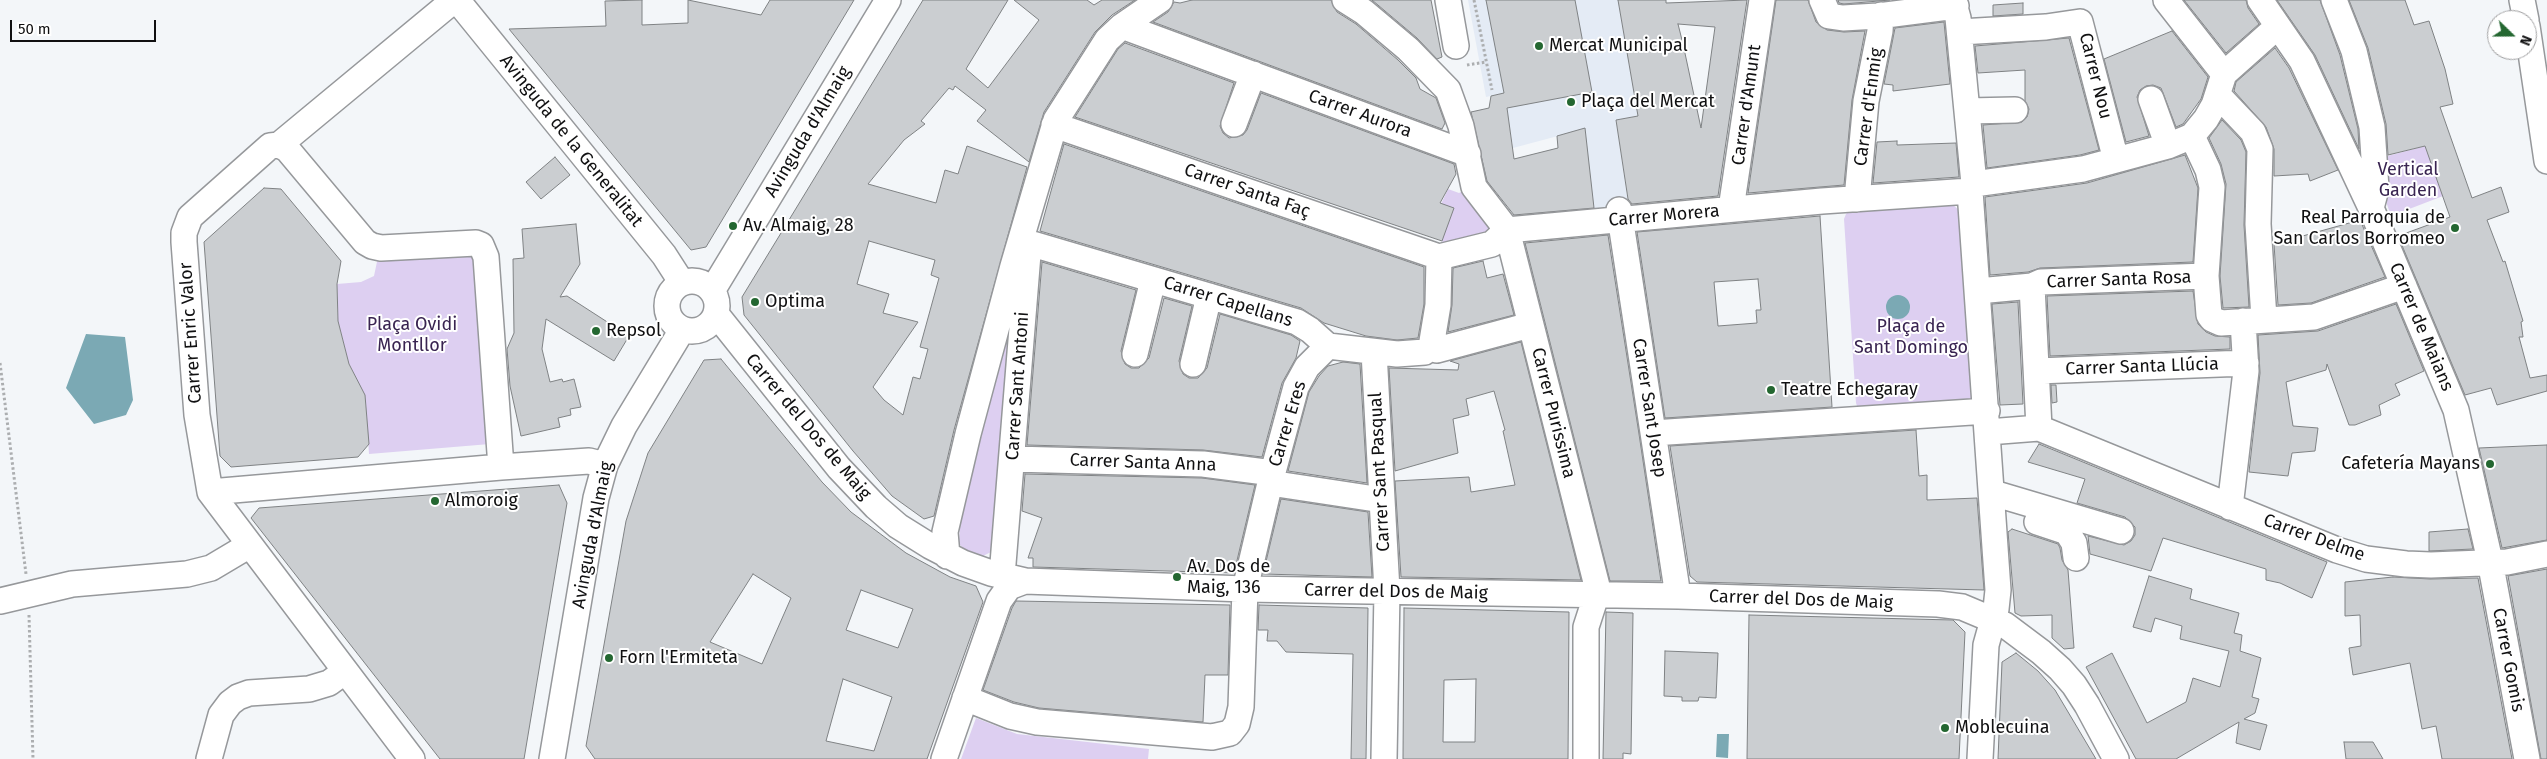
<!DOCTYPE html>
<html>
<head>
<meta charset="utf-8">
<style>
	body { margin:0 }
	#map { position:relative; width:2547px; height:759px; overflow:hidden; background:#f3f6f9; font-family:"Fira Sans",sans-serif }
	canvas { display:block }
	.north { position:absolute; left:2487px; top:10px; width:50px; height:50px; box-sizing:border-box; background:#fff; border:1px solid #9f9fa0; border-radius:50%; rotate:112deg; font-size:14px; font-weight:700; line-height:20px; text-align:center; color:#101011 }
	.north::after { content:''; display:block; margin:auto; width:18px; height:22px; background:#246731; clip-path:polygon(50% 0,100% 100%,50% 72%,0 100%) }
	.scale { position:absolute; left:10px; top:20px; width:146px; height:22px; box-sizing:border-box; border:2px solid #101011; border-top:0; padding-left:6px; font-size:15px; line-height:18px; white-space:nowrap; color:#101011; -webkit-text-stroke:4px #fff; paint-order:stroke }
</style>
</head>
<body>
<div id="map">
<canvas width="2547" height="759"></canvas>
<div class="north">N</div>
<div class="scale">50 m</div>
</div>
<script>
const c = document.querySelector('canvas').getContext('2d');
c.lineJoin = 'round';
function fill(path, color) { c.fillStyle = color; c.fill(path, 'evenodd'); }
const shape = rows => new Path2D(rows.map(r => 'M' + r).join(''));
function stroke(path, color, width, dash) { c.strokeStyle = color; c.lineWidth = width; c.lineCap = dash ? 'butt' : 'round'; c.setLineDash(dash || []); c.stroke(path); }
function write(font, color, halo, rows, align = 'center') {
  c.font = font + ' "Fira Sans",sans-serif'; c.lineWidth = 4; c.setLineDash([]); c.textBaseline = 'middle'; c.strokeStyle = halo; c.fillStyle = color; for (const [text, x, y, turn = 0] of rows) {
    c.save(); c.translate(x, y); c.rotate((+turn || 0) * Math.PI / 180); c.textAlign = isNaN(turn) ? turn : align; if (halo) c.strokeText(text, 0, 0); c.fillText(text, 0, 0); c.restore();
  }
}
fill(shape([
	[1468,0,1618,0,1638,116,1616,120,1629,209,1594,211,1584,129,1513,148,1504,93,1486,97]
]), '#e4ebf5');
fill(shape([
	[2425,146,2443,196,2391,216,2381,187,2380,158],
	[1448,189,1459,193,1467,189,1496,228,1491,239,1440,251,1445,228,1441,204],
	[1952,204,1960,211,1974,401,1858,409,1856,403,1844,219,1846,214,1849,211],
	[469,253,478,261,490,444,369,454,365,396,349,364,338,321,337,284,361,282,374,276,378,257],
	[1006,337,1009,338,993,551,983,556,965,550,959,544,961,506],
	[976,718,1017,734,1149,749,1148,759,961,759]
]), '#ddcff1');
fill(shape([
	'1886 307a12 12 0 1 1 24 0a12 12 0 1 1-24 0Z',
	[86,334,125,337,133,400,126,415,94,424,66,388],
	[1717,734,1729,734,1728,758,1716,757]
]), '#7ba9b4');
const building = shape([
	[642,0,642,25,688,23,688,0,761,15,770,0,854,0,706,247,691,250,509,29,606,26,605,1,642,0],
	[923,0,1008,0,966,69,988,88,1039,20,1014,0,1087,0,1094,5,1102,0,1135,0,1112,15,1095,32,1044,112,1029,162,977,121,986,110,955,86,953,90,949,88,921,121,925,124,904,140,868,184,936,203,945,170,958,174,967,146,1027,167,954,430,934,516,924,519,892,496,853,451,744,315,742,297,923,0],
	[869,241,935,260,931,275,939,278,920,347,928,349,920,379,913,377,903,415,884,400,873,387,918,322,883,313,889,294,857,284,869,241],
	[1192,0,1331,0,1337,12,1356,24,1398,60,1416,78,1420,89,1436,98,1445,123,1442,129,1153,22,1168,12,1174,2,1180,3,1192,0],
	[1372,0,1431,0,1442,57,1437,59,1417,38,1372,0],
	[1486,0,1575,0,1592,92,1507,108,1514,159,1558,148,1557,136,1585,128,1594,208,1514,215,1487,181,1471,112,1489,108,1491,96,1504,93,1486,0],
	[1618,0,1666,0,1666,3,1747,0,1718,196,1632,204,1628,199,1616,120,1638,116,1618,0],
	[1678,24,1715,27,1701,128,1683,44,1678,24],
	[1776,0,1808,0,1816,22,1827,30,1844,32,1865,31,1852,100,1844,185,1748,193,1776,0],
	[1838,0,1890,0,1844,4,1839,3,1838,0],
	[2184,0,2246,0,2248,8,2259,24,2226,53,2184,0],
	[2277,0,2320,0,2340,55,2358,129,2359,149,2315,55,2277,0],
	[2349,0,2405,0,2414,25,2429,21,2445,69,2453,104,2440,107,2472,198,2501,187,2509,212,2487,220,2503,262,2505,261,2523,321,2521,322,2523,337,2519,337,2530,378,2547,375,2547,391,2497,405,2491,388,2465,395,2398,236,2450,217,2425,146,2388,155,2386,124,2368,48,2349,0],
	[2023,3,2023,14,1993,16,1993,5,2023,3],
	[1944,22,1950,84,1893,91,1893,85,1884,84,1895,28,1944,22],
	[2172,31,2208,77,2201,99,2183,124,2176,127,2161,88,2153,85,2146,86,2140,90,2137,97,2149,136,2126,142,2104,59,2172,31],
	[2069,38,2099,150,2080,155,1987,168,1983,125,2022,122,2027,117,2029,109,2025,101,2025,70,1978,73,1975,46,2069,38],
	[1125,43,1234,83,1220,126,1223,133,1229,138,1243,135,1247,130,1261,93,1454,164,1456,174,1440,203,1454,208,1442,241,1075,117,1118,49,1125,43],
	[2275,48,2289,68,2338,170,2310,181,2308,174,2274,176,2274,149,2266,127,2234,91,2236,82,2275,48],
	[2222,120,2241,140,2246,152,2244,225,2249,307,2223,308,2220,276,2226,184,2221,164,2209,138,2222,120],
	[1897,141,1897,145,1956,143,1959,177,1873,183,1877,142,1897,141],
	[1064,144,1424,267,1424,304,1418,338,1397,340,1366,336,1324,323,1301,308,1040,231,1064,144],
	[2185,155,2198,188,2193,262,2040,268,2028,272,1990,275,1985,197,2087,183,2185,155],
	[555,157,570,175,541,199,526,182,555,157],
	[264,188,281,189,341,261,337,284,338,321,349,364,365,395,369,444,358,457,231,467,220,456,204,242,264,188],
	[1820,216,1832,407,1665,418,1637,232,1820,216],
	[1758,279,1761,310,1756,310,1757,323,1718,326,1714,282,1758,279],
	[2360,220,2385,277,2311,303,2278,305,2274,244,2360,220],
	[576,224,580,264,560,297,567,296,629,336,614,361,546,319,542,349,550,382,562,379,563,382,574,379,581,407,570,409,571,415,558,418,560,427,521,436,510,386,507,349,514,333,513,259,524,258,522,229,576,224],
	[1608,235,1639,434,1661,581,1610,581,1525,243,1608,235],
	[1483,261,1487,278,1503,274,1514,315,1448,332,1452,305,1453,268,1483,261],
	[1042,262,1136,290,1121,351,1125,364,1131,368,1139,368,1149,358,1164,298,1192,306,1179,361,1183,374,1189,378,1198,378,1207,368,1220,314,1291,335,1300,341,1296,358,1282,383,1262,457,1203,450,1027,445,1042,262],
	[2193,291,2198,324,2206,332,2215,336,2230,337,2230,349,2050,356,2047,296,2193,291],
	[2018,302,2023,404,2000,405,1992,304,2018,302],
	[2396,304,2424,371,2395,384,2400,395,2379,405,2381,415,2355,425,2349,425,2327,364,2326,370,2286,382,2293,426,2318,428,2315,451,2292,453,2288,476,2249,472,2260,373,2258,335,2318,331,2396,304],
	[1521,342,1581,580,1401,577,1395,481,1469,477,1471,492,1515,485,1503,431,1505,430,1494,391,1466,399,1469,415,1453,419,1458,453,1395,471,1389,368,1458,370,1459,364,1450,361,1521,342],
	[721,359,822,482,851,512,906,553,950,577,976,586,983,602,927,759,595,759,586,746,626,521,648,453,704,360,721,359],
	[753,574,791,598,762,664,710,642,753,574],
	[861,590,913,609,898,648,846,630,861,590],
	[843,679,892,697,874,751,826,741,843,679],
	[1343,362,1360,364,1367,483,1288,471,1309,392,1319,376,1328,366,1343,362],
	[2051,385,2056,385,2057,402,2052,403,2051,385],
	[1916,430,1919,476,1927,475,1927,500,1977,498,1984,590,1697,582,1690,576,1670,446,1916,430],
	[2039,444,2327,562,2312,598,2280,583,2266,580,2266,569,2163,538,2151,571,2090,554,2088,536,2124,545,2131,541,2135,535,2135,527,2125,517,2077,503,2085,479,2028,462,2039,444],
	[2547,445,2547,540,2502,548,2479,448,2547,445],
	[1025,474,1202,478,1255,485,1234,573,1033,567,1033,558,1028,558,1042,518,1022,511,1025,474],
	[559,485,567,503,524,759,440,759,251,518,259,508,559,485],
	[1281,499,1368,512,1372,577,1263,574,1281,499],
	[2012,529,2058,544,2060,548,2062,560,2068,570,2074,648,2064,649,2052,638,2052,615,2021,616,2015,613,2008,532,2012,529],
	[2468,529,2473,549,2429,551,2429,532,2468,529],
	[2547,569,2547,759,2541,759,2508,576,2547,569],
	[2149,576,2192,589,2190,599,2239,613,2234,633,2242,635,2240,651,2261,658,2252,697,2259,699,2255,713,2244,719,2267,725,2260,750,2236,743,2239,722,2176,759,2136,759,2086,667,2112,653,2147,723,2186,702,2193,678,2220,687,2229,651,2180,639,2182,626,2155,618,2151,632,2133,627,2149,576],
	[2393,577,2430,579,2478,578,2512,759,2442,759,2436,726,2422,729,2410,663,2353,675,2349,648,2361,646,2360,615,2345,616,2345,582,2393,577],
	[1016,601,1230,605,1228,675,1205,675,1203,722,1039,708,1014,702,983,690,1012,608,1016,601],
	[1259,605,1368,608,1366,759,1351,759,1353,654,1286,652,1277,641,1267,641,1268,630,1258,630,1259,605],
	[1404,608,1569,612,1568,759,1403,759,1404,608],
	[1476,679,1475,742,1443,742,1444,680,1476,679],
	[1606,612,1633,613,1631,754,1623,753,1623,759,1603,759,1606,612],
	[1749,615,1953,620,1965,632,1959,759,1747,759,1749,615],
	[1665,651,1718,653,1716,698,1699,697,1698,701,1682,701,1682,697,1664,696,1665,651],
	[2016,653,2038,671,2055,690,2096,759,1998,759,2002,662,2016,653],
	[2344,742,2373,742,2383,759,2346,759,2344,742]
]);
fill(building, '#cbced1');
stroke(building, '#7f8284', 1);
const minor = shape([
	[457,0,664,255,682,283],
	[1345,0,1364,12,1408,49,1448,90,1461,126,1474,187,1507,230,1598,590,1586,627,1586,759],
	[1448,0,1456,46],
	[1822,0,1829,16,1843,18,1878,16,1956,6],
	[1953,0,1958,18,1974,184,1970,191],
	[2166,0,2224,74],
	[2260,0,2302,61,2371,208,2456,410,2490,561,2527,759],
	[2334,0,2354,51,2372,127,2376,189,2371,208],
	[2522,0,2526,20],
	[1122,26,1468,154],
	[2527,26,2547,161],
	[1960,32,2046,27,2080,22,2116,160],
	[2218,95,2253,132,2260,149,2258,224,2264,319],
	[2151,99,2168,146],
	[1967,111,2015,110],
	[1234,124,1253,74],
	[1054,125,1439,257,1492,244,1507,230],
	[2192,136,2208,170,2212,187,2206,276],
	[279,145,454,0],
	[1974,184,2083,169,2168,146,2192,136,2206,119,2214,105,2224,74,2278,26],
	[1970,191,1998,590,1996,609,1986,645,1980,759],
	[1857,199,1866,101,1880,31,1881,15],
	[1731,209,1762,0],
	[1619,210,1678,596],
	[1507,230,1822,201,1970,191],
	[1029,243,1297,322,1310,330,1328,346,1397,354,1425,352,1431,347,1438,305,1439,257],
	'667 306a25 25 0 1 1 50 0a25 25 0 1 1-50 0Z',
	[2032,286,2039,428],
	[712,291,888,0],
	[1978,291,2032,286,2041,282,2206,276,2209,315,2212,319,2221,323,2314,317,2404,286],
	[716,314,839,468,876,507,898,526,930,546,963,563,991,573,1025,581,1245,589,1678,596,1938,604,1962,607,2005,625,2041,652,2060,669,2074,685,2087,705,2116,759],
	[1431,347,1437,350,1530,325],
	[1374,352,1387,591,1384,759],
	[1135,354,1153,280],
	[1193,364,1209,296],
	[2037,371,2246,363],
	[1988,432,2039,428,2337,550,2366,559,2406,564,2431,565,2507,562,2547,554],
	[1653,433,1987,411],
	[1012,459,1203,464,1273,473],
	[1270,483,1382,500],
	[210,492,501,467,589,461,605,465],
	[1993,493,2121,531],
	[2230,507,2246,371,2243,321],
	[2037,522,2067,532,2074,543,2076,558],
	[947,556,945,532,968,434,1013,266,1056,120,1107,40,1122,26,1160,0],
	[1002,576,1028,254],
	[0,601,72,584,187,574,211,568,248,546],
	[965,698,1010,716,1037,722,1212,737,1230,733,1237,724,1241,707,1245,589,1270,483,1296,387,1307,367,1328,346],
	[209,759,221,715,230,703,238,697,249,693,309,689,329,683,344,672],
	[412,759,210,492,197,415,184,242,184,233,190,217,270,146,279,145,287,149,365,242,372,246,381,248,476,243,481,245,486,257,501,467],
	[552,759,596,498,605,465,624,426,682,330],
	[944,759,999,601,1009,587,1025,581]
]);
stroke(minor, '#96989b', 28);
stroke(shape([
	[1474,0,1492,90],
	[1467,65,1486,62],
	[0,363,26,574],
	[29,615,33,759]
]), '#acaeb0', 3, [2.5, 2.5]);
stroke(minor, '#fff', 25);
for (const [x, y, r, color] of [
	[1539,46,5,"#246731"],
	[1571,102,5,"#246731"],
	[733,226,5,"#246731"],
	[2455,228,5,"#246731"],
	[755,302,5,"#246731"],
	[596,331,5,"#246731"],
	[1771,390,5,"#246731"],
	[2490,464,5,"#246731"],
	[435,501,5,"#246731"],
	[1177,577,5,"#246731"],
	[609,658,5,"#246731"],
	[1945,728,5,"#246731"]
]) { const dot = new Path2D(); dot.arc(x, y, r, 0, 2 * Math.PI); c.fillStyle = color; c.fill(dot); stroke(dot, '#fff', 2); }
write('18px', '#101011', '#fff', [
	["Mercat Municipal",1549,46],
	["Plaça del Mercat",1581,102],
	["Real Parroquia de",2445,218,"right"],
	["San Carlos Borromeo",2445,239,"right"],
	["Av. Almaig, 28",743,226],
	["Optima",765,302],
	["Repsol",606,331],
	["Teatre Echegaray",1781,390],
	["Cafetería Mayans",2480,464,"right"],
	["Almoroig",445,501],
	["Av. Dos de",1187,567],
	["Maig, 136",1187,588],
	["Forn l'Ermiteta",619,658],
	["Moblecuina",1955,728]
], 'left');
write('18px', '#101011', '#fff', [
	["Carrer Nou",2095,76,76],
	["Carrer d'Amunt",1747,105,-82],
	["Carrer d'Enmig",1869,107,-82],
	["Carrer Aurora",1360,114,20],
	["Avinguda d'Almaig",808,132,-59],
	["Avinguda de la Generalitat",571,141,51],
	["Carrer Santa Faç",1247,191,19],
	["Carrer Morera",1664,216,-5],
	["Carrer Santa Rosa",2119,280,-2],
	["Carrer Capellans",1228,302,17],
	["Carrer de Maians",2421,327,67],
	["Carrer Enric Valor",191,333,-94],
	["Carrer Santa Llúcia",2142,367,-2],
	["Carrer Sant Antoni",1018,386,-86],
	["Carrer Sant Josep",1649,408,81],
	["Carrer Purissima",1553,413,76],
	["Carrer Eres",1288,424,-73],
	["Carrer del Dos de Maig",808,427,50],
	["Carrer Santa Anna",1143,463,2],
	["Carrer Sant Pasqual",1380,472,-93],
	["Avinguda d'Almaig",593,535,-79],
	["Carrer Delme",2314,538,20],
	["Carrer del Dos de Maig",1396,592,1],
	["Carrer del Dos de Maig",1801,600,2],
	["Carrer Gomis",2508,660,79]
]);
write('18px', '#392451', '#fff', [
	["Vertical",2408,170],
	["Garden",2408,191],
	["Plaça Ovidi",412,325],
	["Montllor",412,346],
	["Plaça de",1911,327],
	["Sant Domingo",1911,348]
]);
</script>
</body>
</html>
